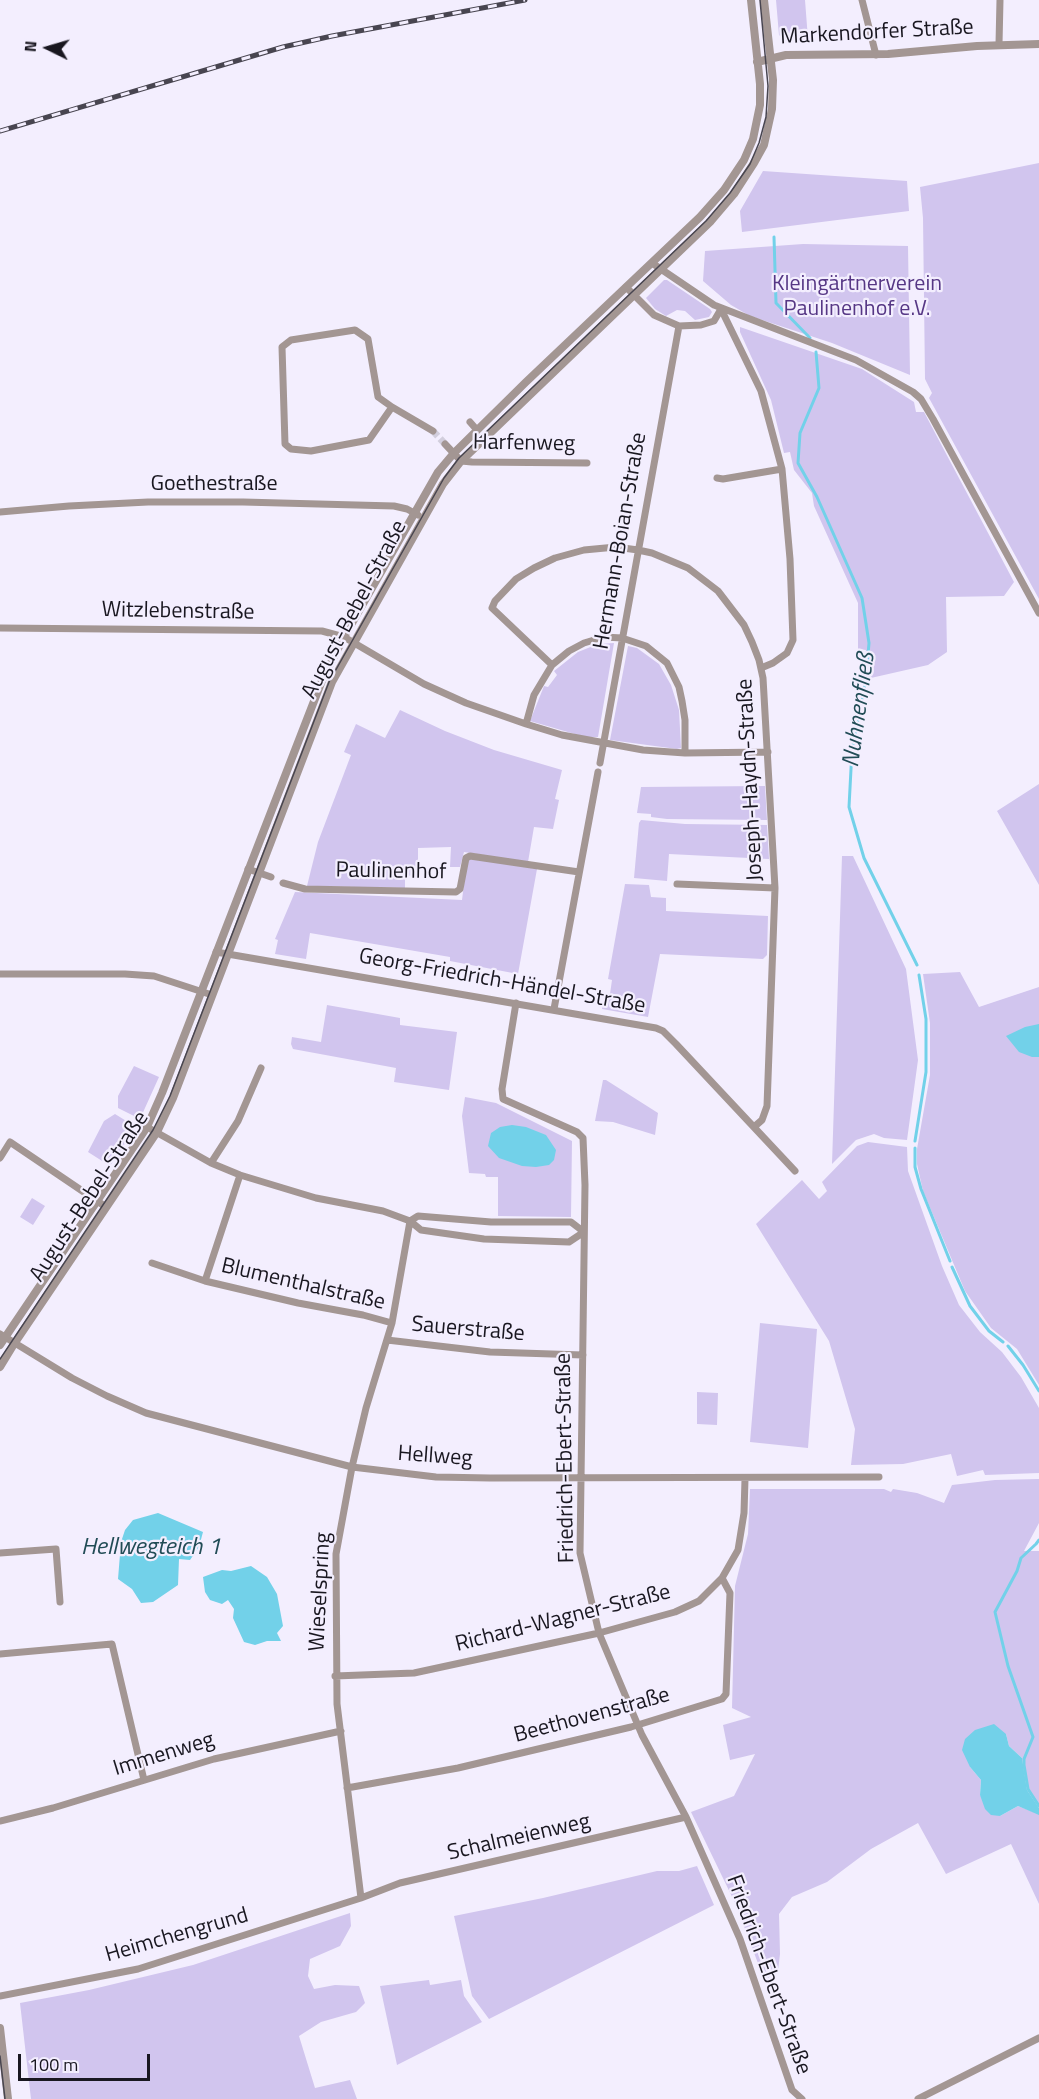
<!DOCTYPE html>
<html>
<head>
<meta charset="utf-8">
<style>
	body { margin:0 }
	#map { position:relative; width:1039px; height:2099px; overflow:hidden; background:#f3eefe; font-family:"Titillium Web",sans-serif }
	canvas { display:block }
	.north { position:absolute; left:18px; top:18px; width:60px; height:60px; -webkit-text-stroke:4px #f3eefe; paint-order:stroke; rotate:275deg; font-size:16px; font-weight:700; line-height:24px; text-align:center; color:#191720 }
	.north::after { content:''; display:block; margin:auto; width:21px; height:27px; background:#191720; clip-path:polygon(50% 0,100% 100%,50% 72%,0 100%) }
	.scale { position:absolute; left:18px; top:2054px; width:132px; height:27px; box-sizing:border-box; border:3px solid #191720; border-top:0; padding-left:8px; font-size:18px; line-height:21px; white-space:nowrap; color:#191720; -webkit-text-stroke:4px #f3eefe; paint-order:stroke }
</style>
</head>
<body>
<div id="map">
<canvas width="1039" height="2099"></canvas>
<div class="north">N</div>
<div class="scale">100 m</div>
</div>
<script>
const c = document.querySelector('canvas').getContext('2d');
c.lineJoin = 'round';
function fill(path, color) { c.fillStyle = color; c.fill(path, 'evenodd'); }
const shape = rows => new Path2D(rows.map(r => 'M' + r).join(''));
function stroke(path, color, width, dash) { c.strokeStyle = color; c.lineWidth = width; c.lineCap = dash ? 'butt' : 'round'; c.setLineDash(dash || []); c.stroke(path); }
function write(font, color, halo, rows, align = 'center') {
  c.font = font + ' "Titillium Web",sans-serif'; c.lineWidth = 4.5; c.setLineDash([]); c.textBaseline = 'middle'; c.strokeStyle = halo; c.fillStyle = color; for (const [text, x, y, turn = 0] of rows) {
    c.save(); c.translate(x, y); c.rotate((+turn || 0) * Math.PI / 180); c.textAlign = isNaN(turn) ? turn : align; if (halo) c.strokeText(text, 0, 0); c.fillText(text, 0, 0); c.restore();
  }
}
fill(shape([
	[776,0,805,0,808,39,784,40,779,35],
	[1039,163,1039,599,929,398,932,393,925,379,923,218,920,187],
	[763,171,907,181,909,211,742,232,740,211],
	[803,244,908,246,910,375,832,343,750,316,731,305,703,281,705,251],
	[664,280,667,280,710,309,712,312,709,317,695,320,685,311,677,310,666,316,655,309,646,298],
	[740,327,862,369,914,402,916,412,924,412,1014,582,1004,596,946,597,947,652,928,665,862,680,866,650,858,649,858,603,814,506,812,493,794,470,790,452,784,453,771,400,740,332],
	[614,643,598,737,585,737,530,721,544,686,548,687,557,675,554,671,578,652,598,644],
	[628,646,637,648,659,664,671,685,679,710,681,748,677,749,610,740],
	[400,710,445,731,494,750,562,770,555,799,559,800,553,829,534,827,528,862,464,852,460,867,450,867,451,847,418,848,418,875,405,876,405,888,307,886,318,842,351,755,344,752,356,724,385,738],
	[1039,784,1039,885,997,811],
	[765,786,767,820,667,819,651,817,651,814,637,813,641,787],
	[641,820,685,824,767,825,769,859,669,854,667,881,634,878,639,823],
	[842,856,853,856,906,969,918,1060,907,1140,884,1138,874,1134,856,1140,832,1164],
	[472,858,537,869,518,974,450,961,450,957,310,933,306,959,275,954,278,940,275,939,295,892,462,900,467,860],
	[625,884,649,885,651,897,666,898,666,911,768,916,767,955,763,959,660,954,648,1017,602,1009,605,994,610,994,612,980,608,979],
	[960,972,979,1007,1039,987,1039,1385,1017,1349,991,1328,965,1291,923,1191,917,1164,917,1149,930,1075,930,1023,923,974],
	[327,1005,400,1018,400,1025,457,1032,449,1090,394,1082,396,1068,293,1049,291,1044,292,1037,321,1042],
	[134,1066,159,1077,140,1119,118,1108,118,1096],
	[603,1080,606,1080,658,1113,655,1135,613,1122,595,1121],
	[465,1097,496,1103,572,1141,571,1217,498,1216,498,1177,486,1177,485,1174,469,1173,462,1116],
	[115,1114,136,1127,110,1166,88,1152,104,1121],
	[868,1142,907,1147,908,1171,942,1266,959,1305,980,1332,1002,1352,1021,1377,1039,1408,1039,1473,985,1475,983,1470,957,1476,951,1454,903,1464,851,1465,855,1429,829,1341,756,1224,802,1180,819,1199,827,1191,822,1182,857,1146],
	[32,1198,45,1206,33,1225,20,1217],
	[760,1323,817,1329,808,1448,750,1442],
	[697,1392,718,1393,717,1425,697,1424],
	[1039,1479,1039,1523,1024,1551,1039,1551,1039,1808,1027,1790,1022,1758,1009,1746,1006,1734,970,1767,981,1780,980,1795,1000,1816,1018,1806,1039,1814,1039,1904,1011,1844,946,1874,918,1823,871,1849,827,1882,792,1897,779,1914,780,1954,778,1971,768,1978,759,1966,736,1905,691,1812,734,1796,755,1754,730,1760,723,1725,751,1717,732,1708,735,1586,748,1534,750,1489,884,1489,891,1492,893,1489,917,1493,944,1503,952,1485,995,1480],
	[697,1866,714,1905,489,2019,472,1996,454,1916,543,1898,657,1871,679,1871],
	[350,1913,351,1926,340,1946,310,1959,308,1976,314,1989,335,1985,359,1986,365,2003,356,2012,321,2022,299,2036,315,2088,350,2080,357,2099,31,2099,20,2003,89,1990,193,1965],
	[429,1980,430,1985,461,1980,464,1996,482,2022,397,2065,380,1986]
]), '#d1c5ee');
fill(shape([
	[1039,1024,1039,1057,1032,1057,1019,1052,1006,1036,1025,1027],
	[512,1125,526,1127,546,1135,556,1150,554,1160,549,1165,536,1167,522,1166,499,1158,488,1146,491,1133,500,1127],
	[158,1513,203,1532,199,1547,190,1560,179,1559,178,1585,153,1602,141,1603,132,1589,118,1579,121,1542,125,1530,133,1520],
	[251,1566,267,1577,277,1594,283,1626,277,1633,281,1641,267,1641,255,1645,244,1642,233,1618,234,1609,228,1600,222,1604,210,1600,205,1592,203,1577,222,1570,231,1571],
	[994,1724,1006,1734,1009,1746,1022,1758,1027,1790,1039,1808,1039,1815,1018,1806,1000,1816,991,1815,985,1809,980,1795,981,1780,970,1767,962,1750,965,1739,975,1730]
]), '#72d1e9');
stroke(shape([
	[774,237,776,303,810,338],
	[816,352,819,388,800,433,798,463,817,497,862,598,869,643,866,679,852,750,849,807,864,858,917,965],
	[915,1141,926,1072,926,1019,919,975],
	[915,1148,915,1167,921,1189,950,1261],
	[952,1267,970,1306,989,1331,1003,1342],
	[1008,1346,1023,1365,1039,1391],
	[1039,1540,1036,1544,1021,1558,1017,1571,995,1612,1008,1666,1033,1737,1024,1759,1024,1765,1028,1789,1039,1806]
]), '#72d1e9', 3);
stroke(shape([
	[433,431,445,444]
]), '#d2cedd', 7, [7, 3.5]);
stroke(shape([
	[862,0,876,55],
	[999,44,1000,0],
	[652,263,714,305,856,360,913,392,921,399,933,419,1039,613],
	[626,287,654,315,679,326,701,325,714,321,721,309],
	[721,309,761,391,782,469,790,559,793,640,787,653,773,663,761,668],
	[392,407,369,440,311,451,291,449,285,444,282,347,291,340,355,330,368,339,378,397,392,407,433,431],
	[470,422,477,430],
	[445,444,461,461,472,462,587,463],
	[717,478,723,479,782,469],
	[0,512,69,506,148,502,243,502,394,506,407,509,418,515],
	[0,628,322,631,344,637,424,684,466,703,526,724,562,735,643,750,685,753,768,752],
	[552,665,492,608,495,601,516,579,534,568,555,558,584,550,616,547,638,550,652,553,688,568,718,591,744,625,752,642,759,660,763,678,775,888,767,1106,762,1120,754,1127],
	[526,724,534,695,552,665,569,651,584,643,604,637,622,638,646,646,667,663,679,687,682,701,685,720,685,753],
	[600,763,679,326],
	[248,869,271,877],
	[283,883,305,889,456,892,460,889,466,858,470,856,579,872],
	[677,884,775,888],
	[216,952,656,1028,663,1031,676,1044,795,1171],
	[0,974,125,974,154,976,212,995],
	[516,1003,502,1089,503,1099,577,1132,583,1138,585,1185,580,1553,599,1633,642,1735,686,1817,740,1939,792,2090,802,2099],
	[554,1009,598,772],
	[147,1127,211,1163,240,1175,316,1198,383,1211,410,1221,421,1230,484,1239,569,1242,584,1232],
	[0,1158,10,1142,106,1207],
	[211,1163,238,1121,261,1068],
	[410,1221,418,1216,491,1222,571,1222,584,1232],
	[152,1263,205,1281,298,1303,363,1315,392,1323],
	[205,1281,240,1175],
	[0,1334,72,1378,107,1396,146,1413,352,1467,436,1477,490,1478,879,1477],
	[387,1340,490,1352,583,1355],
	[0,1553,56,1549,60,1602],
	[0,1654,112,1644,144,1780],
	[335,1676,414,1673,599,1633,675,1612,699,1601,722,1578,738,1550,744,1513,745,1479],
	[347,1788,458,1768,631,1727,722,1699,726,1694,730,1593,722,1578],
	[0,1821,53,1808,214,1759,341,1731],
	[361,1898,337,1704,336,1554,352,1467,366,1408,392,1323,410,1221],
	[0,1996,138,1969,361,1898,400,1883,686,1817],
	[918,2099,1039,2038]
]), '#a39693', 7);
stroke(shape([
	[757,62,786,55,888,54,977,46,1039,44],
	[0,1345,147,1127,162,1093,323,678,344,637,438,472,454,453,526,382,700,217,724,190,744,160,753,139,760,105,760,84,751,0],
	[0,1367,14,1344,157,1132,173,1098,332,682,443,484,461,461,711,221,734,194,754,163,764,145,772,109,773,80,764,0],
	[0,2028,8,2099]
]), '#a39693', 8);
stroke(shape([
	[0,1359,153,1130,170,1096,329,682,444,478,459,458,706,221,730,193,750,164,759,143,766,117,768,86,760,0],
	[0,2056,5,2099]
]), '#484550', 1.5);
const rail = shape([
	[0,131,283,47,332,36,525,0]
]);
stroke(rail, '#484550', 5);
stroke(rail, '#f3eefe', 3, [9]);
write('22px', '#191720', '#f3eefe', [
	["Markendorfer Straße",877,33,-3],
	["Harfenweg",524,444,1],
	["Goethestraße",214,485],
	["Hermann-Boian-Straße",621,541,-80],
	["August-Bebel-Straße",355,610,-62],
	["Witzlebenstraße",178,612,1],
	["Joseph-Haydn-Straße",751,780,-93],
	["Paulinenhof",391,872,1],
	["Georg-Friedrich-Händel-Straße",502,982,10],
	["August-Bebel-Straße",90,1197,-57],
	["Blumenthalstraße",303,1285,13],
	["Sauerstraße",468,1330,5],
	["Hellweg",435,1457,4],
	["Friedrich-Ebert-Straße",566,1458,-91],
	["Wieselspring",321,1592,-87],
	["Richard-Wagner-Straße",563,1619,-14],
	["Beethovenstraße",592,1716,-15],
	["Immenweg",164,1755,-17],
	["Schalmeienweg",519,1838,-13],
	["Heimchengrund",177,1936,-16],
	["Friedrich-Ebert-Straße",768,1975,70]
]);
write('22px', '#563785', '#f3eefe', [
	["Kleingärtnerverein",857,285],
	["Paulinenhof e.V.",857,310]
]);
write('italic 24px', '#214c56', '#f3eefe', [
	["Nuhnenfließ",860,710,-82],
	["Hellwegteich 1",151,1548]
]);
</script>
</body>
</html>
